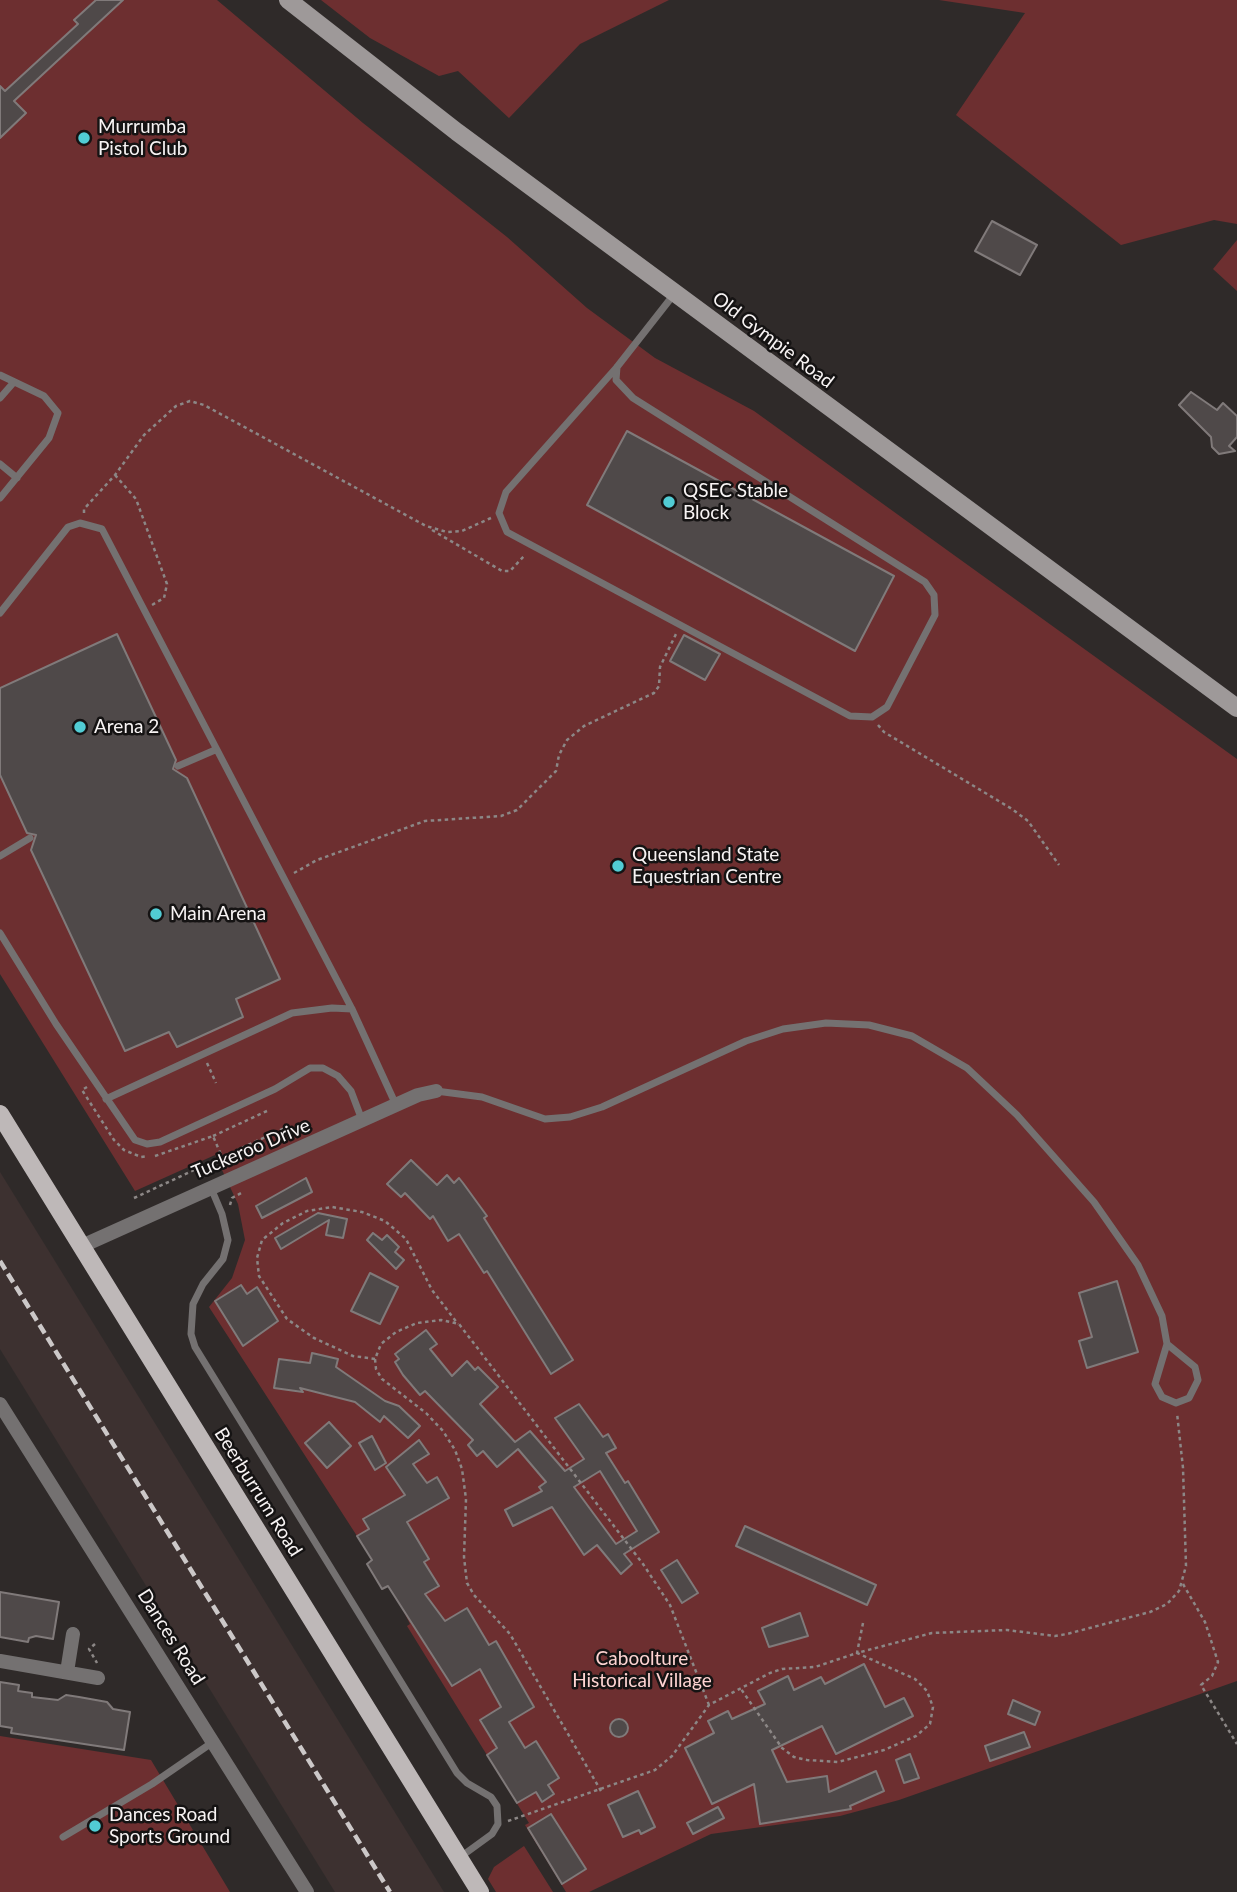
<!DOCTYPE html>
<html>
<head>
<meta charset="utf-8">
<style>
	body { margin:0 }
	canvas { display:block; background:#2f2a29 }
</style>
</head>
<body>
<canvas width="1237" height="1892"></canvas>
<script>
const c = document.querySelector('canvas').getContext('2d');
c.lineJoin = 'round';
function fill(path, color) { c.fillStyle = color; c.fill(path, 'evenodd'); }
const shape = rows => new Path2D(rows.map(r => 'M' + r).join(''));
function stroke(path, color, width, dash) { c.strokeStyle = color; c.lineWidth = width; c.lineCap = dash ? 'butt' : 'round'; c.setLineDash(dash || []); c.stroke(path); }
function write(font, color, halo, rows, align = 'center') {
  c.font = font + ' Lato,sans-serif'; c.lineWidth = 5; c.setLineDash([]); c.textBaseline = 'middle'; c.strokeStyle = halo; c.fillStyle = color; for (const [text, x, y, turn = 0] of rows) {
    c.save(); c.translate(x, y); c.rotate((+turn || 0) * Math.PI / 180); c.textAlign = isNaN(turn) ? turn : align; if (halo) c.strokeText(text, 0, 0); c.fillText(text, 0, 0); c.restore();
  }
}
fill(shape([
	[0,1172,444,1892,335,1892,0,1349]
]), '#3d3130');
fill(shape([
	[0,0,217,0,363,123,507,237,587,308,655,358,754,411,1237,759,1237,1681,899,1800,840,1816,711,1834,589,1892,566,1892,525,1825,529,1823,407,1626,410,1624,402,1608,388,1586,382,1589,367,1564,372,1560,357,1536,209,1307,232,1278,245,1240,238,1204,215,1155,135,1191,0,974],
	[321,0,669,0,580,44,509,118,458,71,439,76,370,38],
	[939,0,1237,0,1237,224,1214,220,1121,245,956,115,1025,13],
	[1237,240,1237,291,1213,269],
	[0,1736,151,1760,230,1892,0,1892],
	[524,1846,553,1892,496,1892,488,1879,494,1867]
]), '#6d2f30');
const building = shape([
	[96,0,123,0,14,101,26,113,0,138,0,86,5,91,78,24,74,20,96,0],
	[992,221,1037,245,1020,275,975,251,992,221],
	[1191,392,1217,410,1223,403,1237,416,1237,437,1229,446,1235,451,1219,454,1212,447,1211,437,1179,405,1191,392],
	[627,431,894,576,855,651,587,505,627,431],
	[117,634,176,760,173,769,187,778,280,979,236,999,243,1017,177,1047,169,1032,125,1051,31,850,36,835,27,833,0,775,0,688,117,634],
	[684,635,720,654,705,680,670,661,684,635],
	[411,1160,437,1185,447,1175,454,1183,459,1178,463,1183,487,1216,484,1218,573,1360,551,1374,487,1271,484,1273,459,1234,448,1241,433,1216,430,1219,405,1193,401,1197,387,1184,411,1160],
	[306,1178,312,1192,262,1218,256,1206,306,1178],
	[318,1213,347,1219,343,1238,326,1235,329,1220,281,1249,275,1238,318,1213],
	[373,1233,382,1240,387,1235,399,1247,395,1252,404,1260,396,1269,367,1240,373,1233],
	[370,1273,398,1287,380,1324,351,1311,370,1273],
	[1117,1281,1138,1352,1087,1368,1079,1341,1092,1337,1079,1293,1117,1281],
	[241,1285,247,1294,257,1287,278,1321,243,1346,215,1301,241,1285],
	[426,1330,437,1344,430,1349,452,1376,467,1361,475,1370,478,1367,498,1387,480,1404,515,1442,530,1431,565,1471,584,1459,555,1418,579,1404,603,1437,608,1434,616,1448,606,1453,625,1483,628,1481,659,1532,624,1554,632,1564,621,1574,597,1545,584,1555,552,1507,513,1526,505,1510,542,1491,539,1487,546,1482,518,1449,497,1467,483,1451,477,1456,468,1445,473,1440,425,1391,420,1395,403,1375,395,1362,399,1359,395,1354,426,1330],
	[600,1471,637,1531,616,1544,574,1487,600,1471],
	[312,1353,338,1359,336,1367,385,1401,399,1406,420,1426,408,1438,384,1416,380,1422,355,1402,300,1388,303,1392,274,1388,279,1359,310,1363,312,1353],
	[329,1422,351,1446,327,1468,305,1443,329,1422],
	[372,1436,386,1463,375,1470,359,1443,372,1436],
	[419,1440,429,1454,413,1464,427,1483,437,1477,449,1498,407,1522,429,1559,424,1562,439,1586,425,1594,445,1621,467,1608,489,1645,496,1641,534,1707,509,1722,525,1748,536,1741,559,1778,548,1785,554,1794,542,1802,536,1792,517,1803,487,1755,497,1748,480,1720,501,1707,480,1669,452,1686,388,1586,382,1589,367,1564,372,1560,357,1536,369,1529,363,1519,405,1495,386,1467,419,1440],
	[745,1526,876,1585,867,1605,736,1546,745,1526],
	[677,1560,698,1593,682,1603,661,1570,677,1560],
	[0,1592,59,1602,53,1639,36,1636,29,1638,28,1642,0,1637,0,1592],
	[800,1613,808,1636,769,1647,762,1628,800,1613],
	[864,1664,885,1707,904,1698,913,1716,836,1754,822,1726,772,1750,787,1782,827,1776,829,1792,876,1771,884,1791,850,1806,851,1809,760,1824,754,1784,712,1804,685,1748,714,1733,708,1721,728,1711,732,1719,765,1704,758,1691,788,1676,794,1690,821,1677,825,1684,864,1664],
	[0,1682,19,1685,18,1691,32,1693,32,1697,58,1700,66,1695,79,1697,107,1702,113,1709,130,1712,124,1750,11,1733,12,1728,0,1726,0,1682],
	[1013,1700,1040,1712,1035,1725,1008,1714,1013,1700],
	'610 1728a9 9 0 1 1 18 0a9 9 0 1 1-18 0Z',
	[1024,1732,1030,1747,990,1761,985,1746,1024,1732],
	[910,1754,919,1778,904,1783,896,1760,910,1754],
	[638,1791,655,1827,641,1834,639,1830,623,1837,608,1805,638,1791],
	[718,1807,724,1818,693,1834,687,1823,718,1807],
	[551,1814,586,1869,562,1884,528,1828,551,1814]
]);
fill(building, '#4f4949');
stroke(building, '#807a7a', 2);
stroke(shape([
	[115,475,136,499,167,584,164,598,152,605],
	[84,513,84,509,115,475,144,435,176,406,190,401,204,405,426,526,447,532,462,531,491,518],
	[432,530,502,571,510,571,525,555],
	[878,725,884,732,1012,809,1028,821,1059,865],
	[294,873,317,860,425,821,501,816,517,810,556,771,559,755,567,740,584,726,654,693,659,686,660,667,676,634],
	[207,1063,216,1083],
	[87,1087,82,1090,114,1140,124,1150,141,1157,148,1156],
	[213,1136,267,1111],
	[155,1156,213,1136,222,1157],
	[134,1198,289,1126],
	[230,1205,232,1198,243,1192],
	[375,1359,353,1356,314,1338,287,1319,259,1276,257,1258,262,1240,283,1223,307,1211,332,1207,362,1212,385,1221,406,1239,432,1290,458,1324],
	[1183,1584,1205,1622,1218,1662,1212,1676,1201,1685,1237,1744],
	[863,1623,857,1653,932,1633,1007,1630,1055,1636,1067,1634,1150,1612,1167,1604,1179,1591,1186,1566,1183,1468,1177,1413],
	[95,1644,89,1649,97,1663],
	[601,1791,510,1634,474,1595,467,1583,464,1557,466,1499,462,1469,455,1450,443,1431,426,1413,382,1379,376,1369,375,1359,381,1344,396,1332,417,1323,441,1320,459,1324,643,1564,670,1605,709,1705],
	[508,1821,655,1770,672,1756,709,1705,770,1673,782,1669,815,1667,857,1653,915,1679,927,1691,933,1707,930,1724,916,1736,884,1750,838,1762,807,1760,794,1757,782,1748,741,1689]
]), '#8c8786', 2.5, [3.5, 3.5]);
stroke(shape([
	[617,367,616,380,633,398,925,582,934,595,935,615,887,707,872,717,850,716,507,532,499,513,506,492,617,367,675,293],
	[0,375,44,396,58,413,49,438,0,498],
	[0,398,14,382],
	[0,464,17,478],
	[0,613,68,527,80,523,102,529,352,1009,396,1105],
	[178,766,215,750],
	[0,856,30,838],
	[0,933,56,1024,135,1140,147,1144,160,1142,275,1089,310,1068,323,1068,338,1076,351,1091,362,1120],
	[436,1091,482,1097,545,1119,570,1117,602,1107,746,1041,783,1029,826,1023,869,1025,912,1036,967,1068,1017,1115,1094,1202,1138,1265,1162,1316,1167,1344,1155,1384,1162,1397,1176,1403,1189,1398,1198,1380,1195,1367,1167,1344],
	[106,1099,292,1013,332,1008,352,1009],
	[211,1188,222,1214,228,1240,223,1259,203,1284,193,1304,191,1334,195,1347,457,1773,467,1783,491,1797,497,1806,498,1824,492,1834,459,1858],
	[63,1837,152,1784,213,1742]
]), '#747171', 7);
stroke(shape([
	[82,1246,418,1095,436,1091],
	[0,1404,307,1892],
	[0,1661,98,1678],
	[67,1672,73,1634]
]), '#747171', 14);
stroke(shape([
	[288,0,457,132,1237,708]
]), '#9e9999', 18);
stroke(shape([
	[0,1114,480,1892]
]), '#beb8b8', 18);
stroke(shape([
	[0,1261,390,1892]
]), '#ccc8c8', 4.5, [10, 5]);
for (const [x, y, r, color] of [
	[84,138,7,"#51ccd4"],
	[669,502,7,"#51ccd4"],
	[80,727,7,"#51ccd4"],
	[618,866,7,"#51ccd4"],
	[156,914,7,"#51ccd4"],
	[95,1826,7,"#51ccd4"]
]) { const dot = new Path2D(); dot.arc(x, y, r, 0, 2 * Math.PI); c.fillStyle = color; c.fill(dot); stroke(dot, '#151313', 2.5); }
write('19px', '#f8f4f4', '#151313', [
	["Murrumba",98,127],
	["Pistol Club",98,149],
	["QSEC Stable",683,491],
	["Block",683,513],
	["Arena 2",94,727],
	["Queensland State",632,855],
	["Equestrian Centre",632,877],
	["Main Arena",170,914],
	["Dances Road",109,1815],
	["Sports Ground",109,1837]
], 'left');
write('19px', '#f8f4f4', '#151313', [
	["Old Gympie Road",773,340,37],
	["Tuckeroo Drive",251,1149,-23],
	["Beerburrum Road",258,1492,58],
	["Dances Road",171,1637,58]
]);
write('19px', '#fed4d2', '#151313', [
	["Caboolture",642,1659],
	["Historical Village",642,1681]
]);
</script>
</body>
</html>
